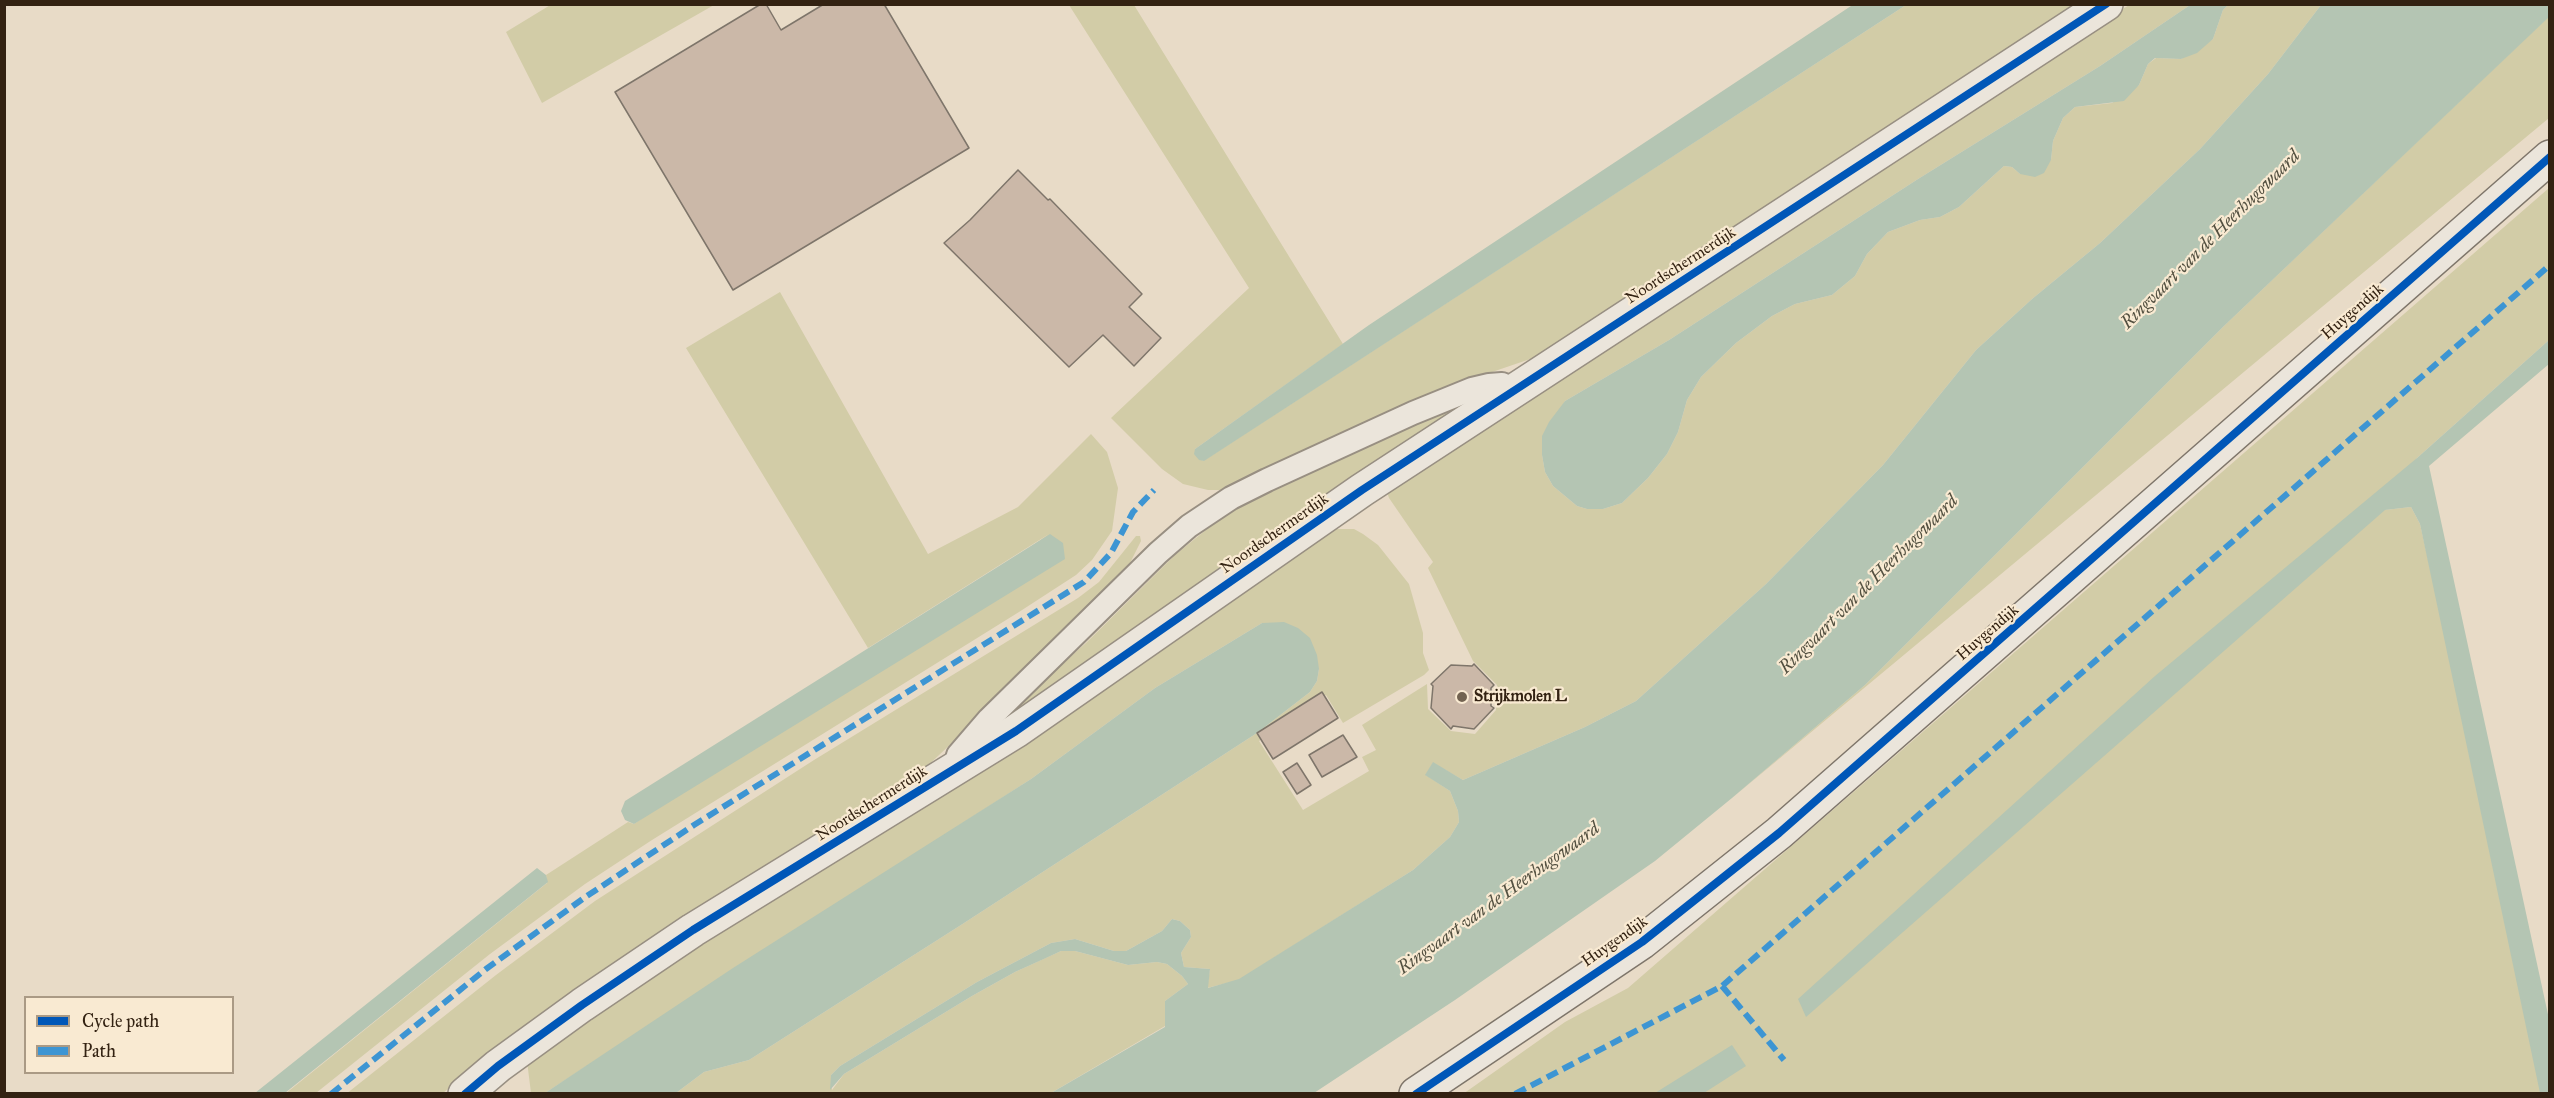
<!DOCTYPE html>
<html>
<head>
<meta charset="utf-8">
<style>
	body { margin:0 }
	#map { position:relative; width:2554px; height:1098px; overflow:hidden; background:#e8dbc7; font-family:"IM FELL Great Primer",serif }
	canvas { display:block }
	.frame { position:absolute; inset:0; border:6px solid #332212; pointer-events:none }
	.legend { position:absolute; left:24px; top:996px; width:210px; height:78px; box-sizing:border-box; background:#f9ead2; border:2px solid #aa9a85; margin:0; padding:8px 10px; list-style:none; font-size:18px; color:#332212 }
	.legend li { display:flex; align-items:center; gap:12px; height:30px }
	.legend b { width:30px; border:2px solid #aa9a85 }
</style>
</head>
<body>
<div id="map">
<canvas width="2554" height="1098"></canvas>
<div class="frame"></div>
<ul class="legend">
<li><b style="height:8px;background:#0057b8"></b>Cycle path</li>
<li><b style="height:8px;background:#3d95d3"></b>Path</li>
</ul>
</div>
<script>
const c = document.querySelector('canvas').getContext('2d');
c.lineJoin = 'round';
function fill(path, color) { c.fillStyle = color; c.fill(path, 'evenodd'); }
const shape = rows => new Path2D(rows.map(r => 'M' + r).join(''));
function stroke(path, color, width, dash) { c.strokeStyle = color; c.lineWidth = width; c.lineCap = dash ? 'butt' : 'round'; c.setLineDash(dash || []); c.stroke(path); }
function write(font, color, halo, rows, align = 'center') {
  c.font = font + ' "IM FELL Great Primer",serif'; c.lineWidth = 4.5; c.setLineDash([]); c.textBaseline = 'middle'; c.strokeStyle = halo; c.fillStyle = color; for (const [text, x, y, turn = 0] of rows) {
    c.save(); c.translate(x, y); c.rotate((+turn || 0) * Math.PI / 180); c.textAlign = isNaN(turn) ? turn : align; if (halo) c.strokeText(text, 0, 0); c.fillText(text, 0, 0); c.restore();
  }
}
fill(shape([
	[552,4,714,4,714,5,542,103,506,32],
	[1069,5,1134,5,1343,344,1195,449,1203,461,1906,5,2082,5,1542,355,1451,386,1251,478,1221,490,1208,490,1183,484,1162,469,1111,418,1249,288],
	[2129,5,2190,5,2100,66,1918,179,1669,340,1565,401,1542,455,1545,472,1553,486,1577,506,1587,509,1603,509,1622,503,1648,478,1667,454,1678,432,1687,400,1701,377,1736,343,1772,316,1795,304,1832,295,1855,276,1867,254,1888,232,1920,220,1940,217,1959,207,2004,166,2012,167,2020,174,2051,160,2053,141,2063,118,2075,107,2112,103,2139,85,2148,64,2156,58,2181,59,2213,39,2223,10,2228,5,2321,5,2268,74,2200,149,2100,243,2032,299,1976,350,1883,465,1766,584,1636,701,1585,727,1463,780,1433,763,1426,775,1450,791,1458,811,1459,822,1450,837,1413,870,1239,980,1207,988,1210,969,1184,967,1181,953,1191,937,1190,930,1180,921,1172,919,1162,931,1126,951,1114,951,1075,939,1051,943,977,982,840,1066,831,1075,832,1090,844,1074,972,996,1015,972,1061,951,1075,951,1128,965,1157,962,1167,964,1182,976,1188,984,1165,1001,1165,1026,1051,1093,676,1093,704,1072,749,1060,961,925,1257,733,1310,692,1317,681,1319,669,1262,623,1155,688,1031,779,545,1093,531,1093,527,1061,530,1056,1322,533,1337,529,1354,529,1363,534,1378,545,1409,584,1423,633,1423,653,1429,670,1424,675,1343,723,1326,695,1259,741,1303,810,1369,771,1362,757,1376,750,1362,725,1427,684,1428,709,1451,731,1475,734,1496,710,1497,685,1473,661,1428,568,1433,562,1389,498,1387,492],
	[2549,16,2549,118,1732,798,1865,685,2224,326],
	[2549,188,2549,340,2417,458,2385,510,2411,507,2420,524,2549,1093,1463,1094,1565,1022,1628,988],
	[780,292,928,554,1018,507,1091,434,1107,452,1118,488,1112,531,1092,560,1076,575,1019,612,652,840,585,884,490,954,316,1093,285,1094,547,883,546,875,628,822,634,824,1049,534,868,648,686,348],
	[1461,403,1465,406,997,730,1004,715,1086,643,1175,555,1217,521,1236,509,1324,464],
	[1136,536,1140,536,1141,541,1127,569,1042,658,921,772,481,1061,443,1093,346,1094,496,975,595,901,814,760,1078,598,1099,582]
]), '#d2cca7');
fill(shape([
	[1854,4,1906,5,1204,461,1199,460,1194,454,1195,449,1369,325],
	[2190,5,2228,5,2223,10,2213,39,2197,53,2181,59,2155,58,2148,64,2139,85,2124,101,2075,107,2063,118,2053,141,2051,160,2044,173,2035,177,2020,174,2012,167,2004,166,1959,207,1940,217,1920,220,1888,232,1867,254,1855,276,1832,295,1795,304,1772,316,1736,343,1701,377,1687,400,1678,432,1667,454,1648,478,1622,503,1603,509,1587,509,1577,506,1553,486,1545,472,1542,455,1542,436,1549,422,1565,401,1669,340,1918,179,2100,66],
	[2321,5,2549,5,2550,16,2224,326,1865,685,1732,798,1655,861,1455,1000,1314,1093,1051,1093,1165,1027,1165,1001,1188,984,1182,976,1167,964,1157,962,1128,965,1075,951,1061,951,1046,958,1015,972,972,996,844,1074,830,1090,831,1075,840,1066,977,982,1051,943,1075,939,1114,951,1126,951,1162,931,1172,919,1180,921,1190,930,1191,937,1181,953,1184,967,1210,969,1208,988,1239,979,1413,870,1450,837,1459,822,1458,811,1450,791,1425,775,1433,762,1463,780,1585,727,1636,701,1766,584,1883,465,1976,350,2032,299,2100,243,2200,149,2268,74],
	[2549,340,2549,364,2429,466,2549,1019,2549,1093,2540,1093,2420,524,2411,507,2385,510,1806,1017,1798,999,2155,676,2417,458],
	[1050,534,1063,543,1065,559,634,824,625,820,621,811,625,801],
	[1284,622,1298,628,1310,638,1317,655,1319,669,1317,681,1310,692,1257,733,961,925,749,1060,704,1072,676,1093,545,1093,733,968,1031,779,1155,688,1262,623],
	[537,868,546,875,548,882,285,1093,255,1093],
	[1732,1045,1746,1066,1704,1093,1655,1093]
]), '#b4c5b3');
const building = shape([
	[761,4,766,4,781,30,824,4,884,4,969,148,733,290,615,92,761,4],
	[1018,170,1048,200,1050,199,1142,294,1129,307,1161,338,1134,366,1103,335,1069,367,944,243,970,220,1018,170],
	[1474,664,1494,685,1491,688,1491,706,1494,708,1474,729,1453,726,1451,729,1431,708,1433,686,1431,684,1451,665,1472,666,1474,664],
	[1322,692,1338,718,1273,759,1257,733,1322,692],
	[1343,735,1357,757,1322,777,1309,755,1343,735],
	[1297,763,1311,785,1297,794,1283,772,1297,763]
]);
fill(building, '#cbb8a8');
stroke(building, '#7e756a', 1.5);
const lane = shape([
	[956,766,958,755,989,719,1158,553,1189,526,1231,498,1267,480,1413,413,1472,389,1489,385,1502,384,1513,390]
]);
const street = shape([
	[465,1094,498,1066,582,1005,693,930,1016,731,1362,490,2106,4]
]);
const secondary = shape([
	[1416,1094,1642,942,1779,833,2550,157]
]);
stroke(lane, '#988f82', 26);
stroke(street, '#988f82', 36);
stroke(secondary, '#7e756a', 36);
stroke(lane, '#ebe5db', 22);
stroke(street, '#ebe5db', 33);
stroke(secondary, '#ebe5db', 33);
stroke(shape([
	[1722,986,1784,1060],
	[331,1094,486,969,584,898,694,825,1084,582,1111,553,1133,512,1154,490],
	[1515,1094,1722,986,2550,265]
]), '#3d95d3', 6, [12, 6]);
stroke(shape([
	[465,1094,498,1066,582,1005,693,930,1016,731,1362,490,2106,4],
	[1416,1094,1642,942,1779,833,2550,157]
]), '#0057b8', 8);
for (const [x, y, r, color] of [
	[1462,697,6,"#726351"]
]) { const dot = new Path2D(); dot.arc(x, y, r, 0, 2 * Math.PI); c.fillStyle = color; c.fill(dot); stroke(dot, '#f9ead2', 2); }
write('16px', '#332212', '#f9ead2', [
	["Noordschermerdijk",1681,266,-33],
	["Huygendijk",2353,312,-41],
	["Noordschermerdijk",1275,534,-35],
	["Huygendijk",1988,633,-41],
	["Noordschermerdijk",872,804,-32],
	["Huygendijk",1615,942,-35]
]);
write('bold 16px', '#332212', '#f9ead2', [
	["Strijkmolen L",1474,697]
], 'left');
write('italic 18px', '#535040', '#f9ead2', [
	["Ringvaart van de Heerhugowaard",2211,240,-45],
	["Ringvaart van de Heerhugowaard",1869,585,-45],
	["Ringvaart van de Heerhugowaard",1499,899,-36]
]);
</script>
</body>
</html>
